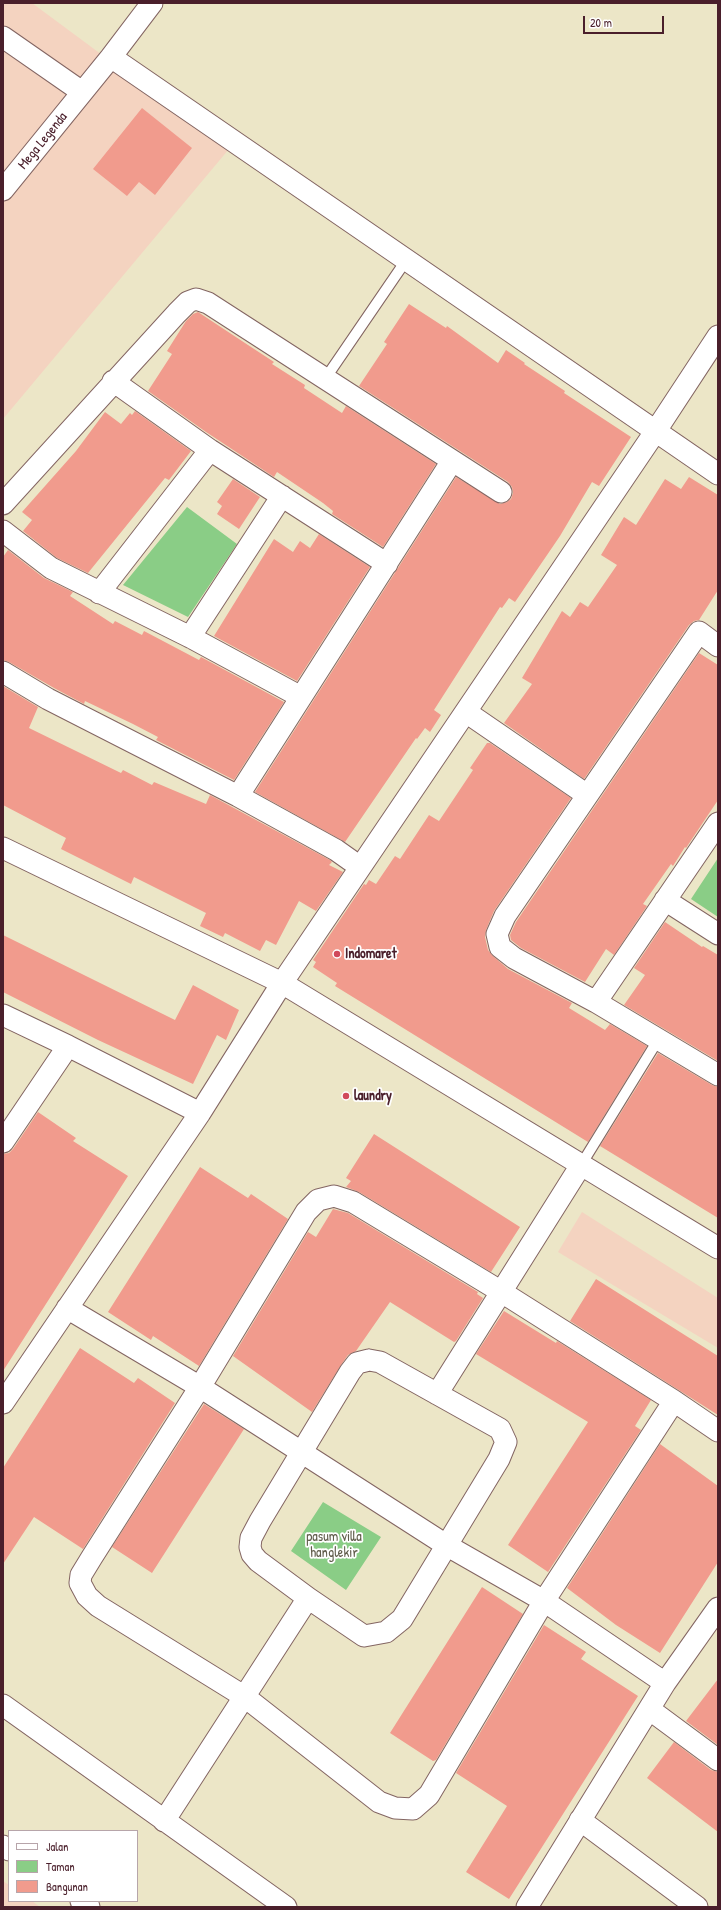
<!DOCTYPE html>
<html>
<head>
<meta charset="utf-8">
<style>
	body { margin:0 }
	#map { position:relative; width:721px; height:1910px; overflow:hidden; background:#ece6c7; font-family:"Patrick Hand",sans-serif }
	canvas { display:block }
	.frame { position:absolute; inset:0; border:4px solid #4a1f2b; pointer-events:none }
	.legend { position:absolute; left:8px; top:1830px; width:130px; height:72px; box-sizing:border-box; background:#fff; border:1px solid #b7a5aa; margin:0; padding:5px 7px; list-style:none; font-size:12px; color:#4a1f2b }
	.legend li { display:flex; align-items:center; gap:8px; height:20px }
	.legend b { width:20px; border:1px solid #b7a5aa }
	.scale { position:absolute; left:583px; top:16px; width:81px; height:18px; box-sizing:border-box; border:2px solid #4a1f2b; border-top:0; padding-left:5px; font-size:12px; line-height:14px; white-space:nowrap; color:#4a1f2b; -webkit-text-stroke:3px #fff; paint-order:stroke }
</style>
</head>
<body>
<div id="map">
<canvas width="721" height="1910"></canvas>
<div class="frame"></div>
<ul class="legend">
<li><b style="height:5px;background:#fff"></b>Jalan</li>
<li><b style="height:11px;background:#8acd86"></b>Taman</li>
<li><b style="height:11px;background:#f19b8d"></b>Bangunan</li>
</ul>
<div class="scale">20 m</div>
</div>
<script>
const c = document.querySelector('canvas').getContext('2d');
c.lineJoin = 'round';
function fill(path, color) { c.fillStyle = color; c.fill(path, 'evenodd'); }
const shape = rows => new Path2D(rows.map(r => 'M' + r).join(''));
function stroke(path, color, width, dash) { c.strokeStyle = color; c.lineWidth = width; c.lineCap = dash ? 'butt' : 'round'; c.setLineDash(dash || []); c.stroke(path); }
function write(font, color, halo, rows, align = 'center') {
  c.font = font + ' "Patrick Hand",sans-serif'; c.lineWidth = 3.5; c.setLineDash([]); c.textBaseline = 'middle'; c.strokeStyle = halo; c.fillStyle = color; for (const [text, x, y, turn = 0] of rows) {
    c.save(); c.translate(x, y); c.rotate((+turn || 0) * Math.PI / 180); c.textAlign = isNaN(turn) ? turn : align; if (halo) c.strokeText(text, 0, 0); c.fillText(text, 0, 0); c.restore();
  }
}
fill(shape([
	[3,3,32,3,229,149,3,419],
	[582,1212,718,1298,718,1348,558,1252],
	[3,1881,9,1885,9,1901,32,1901,40,1907,3,1907]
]), '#f4d3c0');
fill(shape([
	[187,507,237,544,188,617,123,585],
	[718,858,718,917,691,899],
	[323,1502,381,1537,346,1590,291,1551]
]), '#8acd86');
fill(shape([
	[142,108,192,148,155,195,139,182,127,196,93,169],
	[409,304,446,328,447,326,498,363,506,350,525,363,524,364,565,391,564,393,631,437,599,486,592,482,560,536,515,602,509,598,502,608,500,607,434,710,441,715,430,732,425,728,417,739,416,738,345,842,255,792,456,477,500,504,507,502,511,499,513,493,512,487,508,482,359,386,387,344,384,342],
	[198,312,248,345,274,362,272,364,305,385,304,388,342,413,346,406,436,464,383,547,332,514,333,511,323,503,277,472,274,477,206,432,148,391,172,354,167,351,186,321,193,314],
	[135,411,191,451,169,480,165,478,88,573,57,558,23,531,32,520,22,512,76,451,105,412,121,424,130,413,132,415],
	[689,477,718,495,718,590,699,620,694,621,689,625,584,779,504,723,532,684,522,678,562,611,570,617,580,602,588,607,617,565,601,555,624,517,636,525,665,479,681,489],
	[233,479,260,497,239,529,217,514,222,506,217,502],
	[319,534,370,567,297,681,214,636,274,539,293,552,300,541,310,548],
	[8,550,44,578,73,592,70,596,113,624,115,621,142,635,144,631,199,660,201,657,284,702,234,780,156,740,158,737,133,724,85,701,84,704,54,688,9,662,3,660,3,557],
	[699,653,718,665,718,800,686,848,685,847,673,866,671,864,643,904,647,906,614,955,606,949,585,982,521,948,511,940,510,935,516,922],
	[3,686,38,707,29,728,121,773,123,770,152,785,154,782,206,804,210,795,330,860,332,862,329,865,343,872,316,911,299,901,276,945,266,940,260,951,225,933,223,937,200,926,206,913,134,877,131,884,61,849,66,838,3,805],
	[487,743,490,743,571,798,494,911,486,930,485,937,488,950,493,956,508,969,572,1003,569,1008,605,1030,610,1024,647,1046,588,1142,335,986,337,983,313,967,316,962,313,960,364,884,366,885,369,880,376,884,395,856,400,859,429,815,439,821,473,770,470,768],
	[665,922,702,947,703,946,718,955,718,1061,624,1005,645,975,634,968],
	[3,935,175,1020,193,985,239,1010,226,1040,217,1035,193,1084,98,1040,3,992],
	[658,1053,712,1085,718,1087,718,1218,600,1146],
	[38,1112,76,1138,73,1141,128,1176,3,1371,3,1154,9,1153,13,1149],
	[374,1134,520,1227,491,1272,359,1192,346,1187,351,1181,346,1178],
	[200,1167,248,1198,251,1194,288,1219,199,1366,153,1336,151,1340,108,1312],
	[333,1209,348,1213,478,1292,477,1294,483,1298,456,1341,454,1342,390,1302,356,1351,348,1355,341,1365,312,1412,233,1356,308,1232,316,1237],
	[596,1279,718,1356,718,1415,570,1321],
	[504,1311,556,1343,557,1341,651,1400,635,1426,641,1430,548,1572,508,1545,588,1422,476,1354],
	[80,1348,134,1383,138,1378,175,1403,83,1549,34,1517,3,1564,3,1468],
	[204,1404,244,1429,152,1573,112,1547],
	[660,1444,718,1486,718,1562,660,1653,616,1625,567,1588],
	[482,1587,523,1614,436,1760,433,1761,390,1733],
	[544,1625,586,1652,581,1659,638,1696,509,1899,466,1872,507,1806,456,1773],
	[718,1679,718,1745,686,1721],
	[674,1742,711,1770,718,1772,718,1832,647,1778]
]), '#f19b8d');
const lane = shape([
	[325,379,407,259],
	[581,1165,658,1040]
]);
const street = shape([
	[3,37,82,92],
	[111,57,718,474],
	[3,190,111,57,152,3],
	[113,381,210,450,387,564],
	[3,504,177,313,188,302,196,299,208,303,501,492],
	[3,531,51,568,190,637,301,697],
	[99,593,210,450],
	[190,637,282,496],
	[718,646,699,632,505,916,497,934,500,947,514,958,596,1002,718,1075],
	[3,672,48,699,238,796,336,850,360,867],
	[466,712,587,795],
	[238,796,452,461],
	[3,848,282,983,718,1248],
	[665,900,718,934],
	[596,1002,718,823],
	[3,1015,68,1046,200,1113],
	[3,1142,68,1046],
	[67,1308,200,1387,446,1545,544,1601,665,1683],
	[369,1360,380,1362,500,1429,506,1442,499,1459,402,1619,386,1632,364,1636,308,1598,258,1561,252,1554,250,1547,251,1538,260,1521,350,1372,357,1363,369,1360],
	[437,1394,581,1165],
	[674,1401,544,1601,429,1795,413,1809,395,1808,379,1802,245,1697,98,1606,87,1596,80,1583,81,1575,92,1557,200,1387,306,1212,318,1200,334,1196,353,1202,500,1291,674,1401,718,1431],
	[3,1403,200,1113,282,983,655,432,718,336],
	[3,1705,286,1907],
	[649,1709,718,1760],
	[580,1820,697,1907],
	[164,1821,308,1598],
	[3,1846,9,1850],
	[81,1901,89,1907],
	[527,1907,665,1683,718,1608]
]);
stroke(lane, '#836562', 12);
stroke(street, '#836562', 23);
stroke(lane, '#fff', 10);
stroke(street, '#fff', 21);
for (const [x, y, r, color] of [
	[337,954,4,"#d1495b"],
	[346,1096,4,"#d1495b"]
]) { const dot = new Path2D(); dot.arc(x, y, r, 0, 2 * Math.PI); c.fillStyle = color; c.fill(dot); stroke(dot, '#fff', 1.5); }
write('14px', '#4a1f2b', '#fff', [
	["Mega Legenda",43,141,-51]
]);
write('bold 14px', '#4a1f2b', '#fff', [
	["Indomaret",345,954],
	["laundry",354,1096]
], 'left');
write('14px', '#605c4b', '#fff', [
	["pasum villa",334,1537],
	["hanglekir",334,1553]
]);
</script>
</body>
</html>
